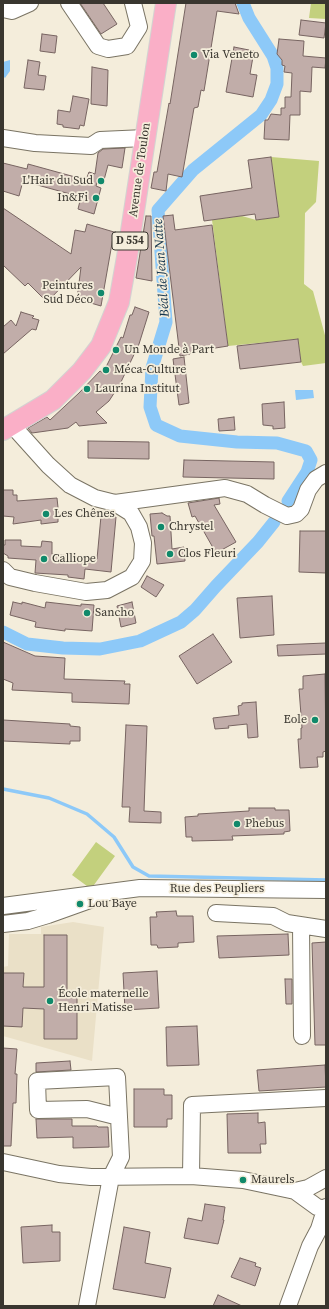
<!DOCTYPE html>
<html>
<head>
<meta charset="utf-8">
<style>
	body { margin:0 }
	#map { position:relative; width:329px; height:1309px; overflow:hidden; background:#f4eddb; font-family:"Source Serif 4",serif }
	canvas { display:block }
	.frame { position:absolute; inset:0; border:4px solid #39362f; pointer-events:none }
</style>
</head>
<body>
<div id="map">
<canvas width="329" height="1309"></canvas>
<div class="frame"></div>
</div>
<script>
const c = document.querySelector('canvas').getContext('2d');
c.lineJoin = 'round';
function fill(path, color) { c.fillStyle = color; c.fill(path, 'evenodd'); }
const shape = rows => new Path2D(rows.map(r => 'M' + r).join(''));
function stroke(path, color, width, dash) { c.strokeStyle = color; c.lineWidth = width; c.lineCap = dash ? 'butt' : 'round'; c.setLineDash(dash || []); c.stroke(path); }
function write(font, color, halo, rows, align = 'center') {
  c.font = font + ' "Source Serif 4",serif'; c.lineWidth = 3.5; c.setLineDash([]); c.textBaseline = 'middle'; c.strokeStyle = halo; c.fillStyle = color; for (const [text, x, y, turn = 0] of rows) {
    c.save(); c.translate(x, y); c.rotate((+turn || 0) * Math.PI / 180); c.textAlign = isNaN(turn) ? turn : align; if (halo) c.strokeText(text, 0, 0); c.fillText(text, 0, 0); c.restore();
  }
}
fill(shape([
	[73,922,104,927,92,1061,3,1036,3,967,8,966,9,934,41,934,41,927]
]), '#eae0c7');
fill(shape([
	[311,3,326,3,326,19,309,18],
	[271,157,319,161,316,202,305,213,304,284,313,291,326,339,326,363,303,366,301,362,298,339,228,346,212,220,242,216,256,220,279,217],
	[96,842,115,856,91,889,72,875]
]), '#c3d07d');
fill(shape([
	[10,60,10,71,5,78,3,76,3,62],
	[295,390,313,390,314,398,296,400]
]), '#8dc9f8');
stroke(shape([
	[3,789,49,798,87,814,114,837,133,867,149,876,326,880]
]), '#8dc9f8', 3.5);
stroke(shape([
	[243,3,249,18,273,56,277,68,277,84,271,100,261,115,193,170,158,210,166,322,152,368,150,407,156,425,180,436,237,442,277,443,306,451,311,460,307,472,288,501],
	[3,632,27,644,63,648,100,649,140,641,181,622,195,610,216,586,258,542,274,522]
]), '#8dc9f8', 13);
const building = shape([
	[80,3,103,3,117,24,101,34,80,3],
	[186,3,235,3,239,14,217,11,204,91,201,90,198,107,194,108,182,177,168,174,166,191,151,188,154,172,157,172,169,103,170,104,186,3],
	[301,20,326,23,324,38,299,35,301,20],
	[42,34,57,36,55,53,40,51,42,34],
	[279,39,304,41,303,56,326,58,325,68,312,67,311,92,300,91,300,115,290,115,289,140,264,139,265,120,268,120,271,114,281,115,281,108,285,108,285,97,291,97,292,73,284,72,285,66,282,65,282,60,277,54,279,39],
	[234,47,254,51,250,74,257,75,253,97,226,92,234,47],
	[28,60,40,62,38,75,46,76,44,90,24,88,28,60],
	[92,67,108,70,107,106,91,104,92,67],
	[73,96,89,99,84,126,80,125,79,129,63,127,63,125,57,124,58,110,70,112,73,96],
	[125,148,122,168,108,165,104,180,98,179,96,186,101,188,94,214,78,209,81,197,23,181,19,196,3,191,3,163,27,169,28,164,86,180,89,172,95,174,98,153,103,149,125,148],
	[271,157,279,217,256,220,255,214,204,221,200,196,252,188,248,160,271,157],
	[3,208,71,254,75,230,85,232,87,224,114,232,101,306,77,299,81,267,47,302,28,283,25,286,3,265,3,208],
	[173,215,175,230,212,225,228,346,190,352,190,354,180,356,163,216,173,215],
	[146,216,151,216,152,281,136,278,146,216],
	[135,307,149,312,139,344,120,384,109,401,96,412,107,423,79,426,76,422,68,428,32,433,28,428,47,417,50,420,79,393,100,371,103,373,121,337,123,338,130,315,132,315,135,307],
	[21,312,34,316,32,318,39,320,36,330,32,329,3,354,3,327,11,320,16,326,21,312],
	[298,339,301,362,240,369,237,346,298,339],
	[184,357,189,403,179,405,173,359,184,357],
	[284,402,285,428,273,429,273,426,263,425,262,404,284,402],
	[234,417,235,430,219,431,218,419,234,417],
	[88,441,149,442,149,459,88,458,88,441],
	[184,460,274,462,274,479,183,477,184,460],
	[3,490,13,490,13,495,17,495,17,501,57,498,59,517,58,517,58,522,41,524,41,520,13,524,14,517,3,516,3,490],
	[219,498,220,504,214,505,236,542,216,553,195,516,192,517,188,503,219,498],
	[162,513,167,516,170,516,172,549,184,547,185,561,157,564,154,536,152,536,150,514,162,513],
	[101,516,116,517,111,572,85,569,84,579,68,577,68,575,35,573,36,560,8,558,8,556,3,553,3,545,5,545,5,540,21,540,21,546,41,547,42,541,52,542,52,554,97,559,101,516],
	[300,531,326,531,326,573,299,572,300,531],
	[147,576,164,585,156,597,141,587,147,576],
	[272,596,274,635,240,638,237,598,272,596],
	[13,602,22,604,22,602,45,608,46,602,81,606,81,604,94,605,92,631,65,629,65,631,35,627,36,622,10,615,13,602],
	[132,602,136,623,121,627,117,606,132,602],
	[213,634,232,662,197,684,179,656,213,634],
	[3,642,35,656,65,658,64,679,125,681,124,684,130,684,129,704,72,702,72,693,12,690,13,683,3,679,3,642],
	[326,643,326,654,278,656,277,645,326,643],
	[325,674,326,751,323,752,323,757,317,757,318,767,300,768,298,739,301,739,301,728,302,728,299,689,303,689,303,676,325,674],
	[256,702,258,737,248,738,247,724,228,726,229,728,215,729,213,718,239,715,238,706,242,705,242,703,256,702],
	[3,720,70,724,70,726,80,727,80,741,70,741,70,744,3,741,3,720],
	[126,725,147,726,144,811,161,812,161,823,129,822,130,807,122,807,126,725],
	[249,808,275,808,275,810,289,810,290,831,284,832,284,834,232,836,233,840,192,841,192,837,186,837,185,817,198,816,198,814,249,811,249,808],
	[176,911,177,916,193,916,194,942,178,943,178,947,158,948,157,945,151,945,150,917,157,917,156,912,176,911],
	[288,934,289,955,219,958,217,936,288,934],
	[44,935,67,935,67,992,77,992,77,1039,44,1039,44,1009,23,1008,22,1027,3,1026,3,973,24,973,23,987,44,987,44,935],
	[326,942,326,1045,315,1045,312,943,326,942],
	[157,971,159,1008,125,1010,123,973,157,971],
	[285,979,292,979,292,1004,286,1004,285,979],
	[197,1026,199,1065,167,1066,166,1027,197,1026],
	[3,1048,17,1049,15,1074,17,1074,16,1103,13,1103,11,1146,3,1146,3,1048],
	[70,1061,71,1070,36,1072,36,1063,70,1061],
	[325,1065,326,1087,259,1091,257,1070,325,1065],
	[134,1089,164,1089,164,1095,172,1095,172,1119,167,1119,167,1127,134,1127,134,1089],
	[258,1113,258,1123,265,1122,266,1144,260,1144,261,1153,228,1153,227,1114,258,1113],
	[36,1119,72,1119,72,1126,97,1126,98,1127,108,1127,109,1147,73,1148,73,1137,37,1138,36,1119],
	[205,1204,225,1207,223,1220,224,1220,218,1244,184,1238,188,1218,202,1221,205,1204],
	[52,1225,52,1232,60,1232,60,1261,23,1263,21,1227,52,1225],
	[124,1227,150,1232,145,1263,171,1268,165,1298,113,1289,124,1227],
	[240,1258,256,1263,255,1266,261,1268,255,1286,231,1277,240,1258],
	[218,1295,242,1306,213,1306,218,1295]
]);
fill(building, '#c1ada9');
stroke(building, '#776461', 1);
const minor = shape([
	[69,3,98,46,108,49,127,46,139,27,133,3],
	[3,9,12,11,30,3],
	[3,138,35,143,91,146,100,140,145,138],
	[12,425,48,465,70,485,95,498,115,503,225,488,247,494,265,505,287,516,296,514,301,509,308,490,316,479,326,473],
	[3,570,10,577,35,583,86,592,107,590,132,577,142,561,143,543,139,527,131,513,115,503],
	[3,906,140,888,326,890],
	[216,913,273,916,287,923,326,929],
	[3,924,28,921,48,915,90,900],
	[301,925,302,1036],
	[3,1162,59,1174,91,1177,191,1176,243,1180,295,1191,317,1207,325,1209],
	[191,1176,192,1105,326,1098],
	[295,1191,308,1188,326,1178],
	[87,1306,111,1177,121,1157,117,1077,37,1081,38,1110,87,1109,119,1117],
	[288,1306,310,1246,319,1229,326,1207]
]);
const major = shape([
	[3,430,53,400,82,371,101,346,119,302,127,257,166,3]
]);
stroke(minor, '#7a7464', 18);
stroke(major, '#d3d3d1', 22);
stroke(minor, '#fff', 16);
stroke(major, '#faafc7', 20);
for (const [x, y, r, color] of [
	[194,55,4,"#10896b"],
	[101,181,4,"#10896b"],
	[96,198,4,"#10896b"],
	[101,293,4,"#10896b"],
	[116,350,4,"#10896b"],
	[106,370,4,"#10896b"],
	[87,389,4,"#10896b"],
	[46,514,4,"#10896b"],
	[161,527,4,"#10896b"],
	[170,554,4,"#10896b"],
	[44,559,4,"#10896b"],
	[87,613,4,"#10896b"],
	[315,720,4,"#10896b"],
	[237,824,4,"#10896b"],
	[80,904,4,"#10896b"],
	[50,1001,4,"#10896b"],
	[243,1180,4,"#10896b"]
]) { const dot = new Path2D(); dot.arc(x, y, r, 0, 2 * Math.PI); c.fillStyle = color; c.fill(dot); stroke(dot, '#f4eddb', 1.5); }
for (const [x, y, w] of [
	[130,241,36]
]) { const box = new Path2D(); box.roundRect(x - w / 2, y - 9, w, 18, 3); c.fillStyle = '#f4eddb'; c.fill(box); stroke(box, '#39362f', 1); }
write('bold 11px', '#39362f', null, [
	["D 554",130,241]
]);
write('12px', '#39362f', '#f4eddb', [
	["Via Veneto",202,55],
	["L'Hair du Sud",93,181,"right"],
	["In&Fi",88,198,"right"],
	["Peintures",93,286,"right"],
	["Sud Déco",93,300,"right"],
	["Un Monde à Part",124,350],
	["Méca-Culture",114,370],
	["Laurina Institut",95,389],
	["Les Chênes",54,514],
	["Chrystel",169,527],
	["Clos Fleuri",178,554],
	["Calliope",52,559],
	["Sancho",95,613],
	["Eole",307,720,"right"],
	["Phebus",245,824],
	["Lou Baye",88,904],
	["École maternelle",58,994],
	["Henri Matisse",58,1008],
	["Maurels",251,1180]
], 'left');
write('12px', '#39362f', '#f4eddb', [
	["Avenue de Toulon",140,170,-82],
	["Rue des Peupliers",217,889]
]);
write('italic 13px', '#15364e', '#f4eddb', [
	["Béal de Jean Natte",162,268,-94]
]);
</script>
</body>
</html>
